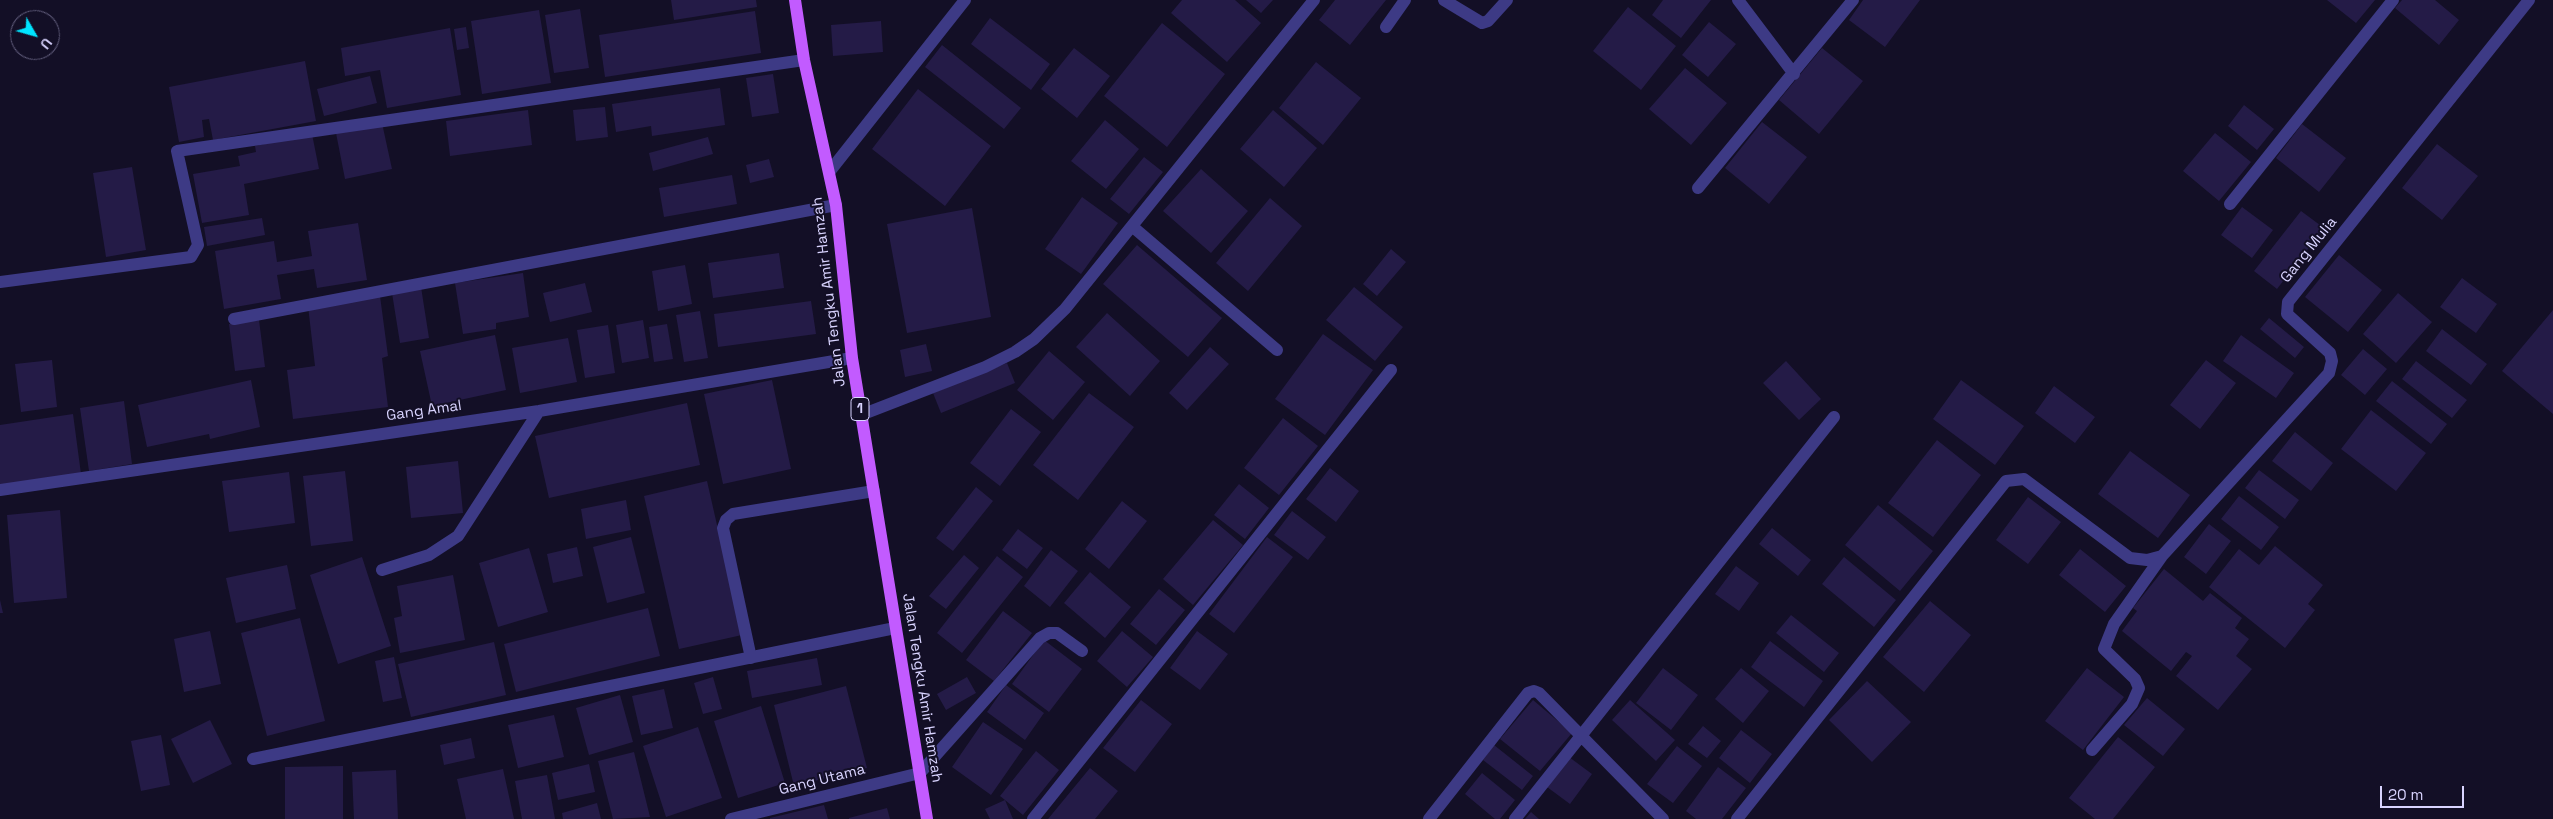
<!DOCTYPE html>
<html>
<head>
<meta charset="utf-8">
<style>
	body { margin:0 }
	#map { position:relative; width:2553px; height:819px; overflow:hidden; background:#130f26; font-family:"Space Grotesk",sans-serif }
	canvas { display:block }
	.north { position:absolute; left:10px; top:10px; width:50px; height:50px; box-sizing:border-box; background:#130f26; border:1px solid #625e7d; border-radius:50%; rotate:128deg; font-size:14px; font-weight:700; line-height:20px; text-align:center; color:#d9d4ff }
	.north::after { content:''; display:block; margin:auto; width:18px; height:22px; background:#00e5ff; clip-path:polygon(50% 0,100% 100%,50% 72%,0 100%) }
	.scale { position:absolute; left:2380px; top:786px; width:84px; height:22px; box-sizing:border-box; border:2px solid #d9d4ff; border-top:0; padding-left:6px; font-size:15px; line-height:18px; white-space:nowrap; color:#d9d4ff; -webkit-text-stroke:4px #130f26; paint-order:stroke }
</style>
</head>
<body>
<div id="map">
<canvas width="2553" height="819"></canvas>
<div class="north">U</div>
<div class="scale">20 m</div>
</div>
<script>
const c = document.querySelector('canvas').getContext('2d');
c.lineJoin = 'round';
function fill(path, color) { c.fillStyle = color; c.fill(path, 'evenodd'); }
const shape = rows => new Path2D(rows.map(r => 'M' + r).join(''));
function stroke(path, color, width, dash) { c.strokeStyle = color; c.lineWidth = width; c.lineCap = dash ? 'butt' : 'round'; c.setLineDash(dash || []); c.stroke(path); }
function write(font, color, halo, rows, align = 'center') {
  c.font = font + ' "Space Grotesk",sans-serif'; c.lineWidth = 4; c.setLineDash([]); c.textBaseline = 'middle'; c.strokeStyle = halo; c.fillStyle = color; for (const [text, x, y, turn = 0] of rows) {
    c.save(); c.translate(x, y); c.rotate((+turn || 0) * Math.PI / 180); c.textAlign = isNaN(turn) ? turn : align; if (halo) c.strokeText(text, 0, 0); c.fillText(text, 0, 0); c.restore();
  }
}
fill(shape([
	[671,0,756,0,757,7,674,20],
	[1182,0,1235,0,1261,23,1227,62,1171,13],
	[1246,0,1273,0,1261,13],
	[1335,0,1386,0,1350,45,1319,20],
	[1663,0,1711,0,1681,38,1652,15],
	[1863,0,1920,0,1885,47,1849,20],
	[2327,0,2375,0,2356,23],
	[2402,0,2435,0,2459,20,2439,45,2395,8],
	[1628,7,1676,46,1641,90,1593,51],
	[580,9,589,68,554,73,545,15],
	[539,10,551,83,482,94,471,21],
	[755,11,761,53,605,77,599,35],
	[990,18,1050,64,1031,90,971,44],
	[881,21,883,52,833,56,831,25],
	[1709,22,1736,44,1708,77,1682,55],
	[1162,23,1225,74,1167,147,1104,96],
	[466,27,469,48,457,50,454,29],
	[450,28,461,95,387,108,380,70,345,76,341,48],
	[942,45,1021,108,1004,129,925,67],
	[1074,48,1110,76,1077,118,1041,89],
	[1822,48,1863,81,1819,134,1779,100],
	[305,61,316,121,213,140,209,119,202,120,204,137,179,142,169,87],
	[1316,62,1361,98,1323,145,1279,108],
	[1685,68,1727,103,1691,145,1649,109],
	[773,74,779,113,752,117,746,78],
	[370,76,377,103,324,116,317,89],
	[720,88,725,125,652,136,651,126,616,132,612,104],
	[918,89,991,146,945,206,872,149],
	[2244,105,2274,129,2257,150,2228,126],
	[605,107,608,137,576,141,573,110],
	[528,110,532,145,450,156,446,121],
	[1273,110,1317,148,1284,187,1240,149],
	[1105,120,1139,149,1106,189,1071,161],
	[1762,122,1807,157,1769,204,1725,168],
	[382,123,392,169,345,179,336,133],
	[2302,124,2346,158,2319,192,2276,158],
	[2215,133,2251,162,2219,201,2183,171],
	[312,134,319,169,244,184,249,215,202,223,193,174,240,166,238,156,256,152,255,146],
	[708,137,713,154,653,171,649,153],
	[2437,144,2478,176,2442,220,2402,188],
	[1144,157,1163,172,1129,214,1110,199],
	[769,159,774,177,750,183,746,165],
	[132,167,146,250,106,257,93,173],
	[1201,169,1248,211,1211,253,1163,211],
	[732,175,737,204,664,217,659,188],
	[1082,197,1118,223,1081,274,1045,249],
	[1270,198,1302,226,1248,291,1216,263],
	[2242,207,2273,230,2252,258,2221,235],
	[972,208,991,317,907,333,887,224],
	[2301,211,2324,228,2277,289,2254,271],
	[262,218,265,235,207,246,204,227],
	[358,223,367,280,317,288,314,269,277,275,281,299,224,309,215,251,274,241,277,262,312,256,308,231],
	[1137,245,1222,318,1188,357,1103,284],
	[1391,249,1406,262,1377,296,1363,284],
	[779,253,784,288,713,298,708,263],
	[2339,255,2382,290,2348,332,2305,297],
	[685,265,692,304,658,311,652,271],
	[523,273,529,317,496,323,496,329,463,334,455,283],
	[2462,278,2497,304,2476,333,2440,307],
	[585,283,592,312,550,322,543,293],
	[421,287,429,338,400,343,392,293],
	[1354,287,1403,327,1375,361,1326,320],
	[2398,293,2432,322,2396,363,2363,334],
	[380,296,388,356,382,358,388,407,293,419,287,370,315,366,308,306],
	[811,301,816,334,718,347,714,314],
	[2553,310,2553,414,2502,371],
	[700,311,708,358,684,362,676,315],
	[1107,313,1160,361,1130,396,1076,347],
	[2269,318,2304,347,2295,358,2260,329],
	[259,320,265,367,235,371,229,324],
	[643,320,649,358,622,363,616,325],
	[667,324,673,359,654,362,649,327],
	[608,325,615,373,585,378,577,330],
	[2442,329,2487,364,2471,385,2426,351],
	[1323,334,1373,370,1325,435,1275,399],
	[495,335,506,390,432,406,420,351],
	[2241,335,2294,373,2276,398,2223,361],
	[568,338,577,382,520,393,512,348],
	[926,344,932,371,905,377,900,350],
	[1210,347,1229,364,1187,410,1169,393],
	[2363,349,2387,369,2365,395,2341,375],
	[1049,351,1085,382,1053,420,1017,390],
	[52,360,57,407,21,412,15,364],
	[2206,360,2236,383,2200,429,2170,405],
	[1786,361,1821,399,1799,420,1763,383],
	[2416,361,2467,400,2452,418,2402,379],
	[1007,363,1015,383,941,413,933,393],
	[251,380,260,427,210,439,209,434,147,447,138,405],
	[772,380,791,469,723,484,704,394],
	[1961,380,2024,426,1995,465,1933,419],
	[2392,381,2447,424,2431,444,2376,401],
	[2054,386,2095,417,2075,443,2035,413],
	[1089,393,1134,427,1078,500,1033,465],
	[124,401,132,464,89,471,80,408],
	[687,403,700,465,549,498,535,436],
	[1011,409,1041,432,1000,486,970,463],
	[2371,410,2426,453,2396,491,2341,449],
	[73,414,81,474,0,485,0,425],
	[1283,418,1318,446,1279,495,1244,468],
	[2295,432,2333,463,2311,491,2272,461],
	[1937,440,1981,475,1933,537,1888,503],
	[2130,451,2190,495,2158,538,2098,494],
	[458,461,463,513,411,518,406,467],
	[1330,468,1359,491,1336,522,1306,499],
	[2259,470,2299,500,2285,519,2245,488],
	[345,471,353,541,311,546,303,476],
	[289,472,295,523,229,532,222,481],
	[707,481,742,635,679,649,644,496],
	[1239,484,1269,508,1245,539,1214,515],
	[976,487,993,501,953,551,936,538],
	[2239,496,2279,527,2261,550,2221,519],
	[2028,497,2061,522,2028,564,1996,540],
	[626,500,631,530,586,539,581,509],
	[1122,501,1147,521,1109,569,1085,549],
	[1878,505,1933,551,1900,591,1845,545],
	[60,510,67,598,14,603,7,515],
	[1292,511,1326,537,1308,560,1274,535],
	[1213,520,1243,545,1193,605,1163,579],
	[2209,524,2231,541,2206,574,2184,557],
	[1772,528,1811,560,1798,576,1759,544],
	[1018,529,1043,548,1027,569,1002,550],
	[631,537,645,593,607,603,593,547],
	[1267,537,1293,557,1234,633,1209,614],
	[2275,546,2323,585,2308,604,2315,610,2285,648,2209,587,2239,549,2259,565],
	[577,547,583,576,553,583,547,554],
	[529,548,548,612,498,627,479,563],
	[2080,549,2126,586,2105,612,2059,575],
	[1051,550,1078,571,1050,607,1024,586],
	[964,555,979,568,946,609,929,596],
	[997,556,1023,577,962,653,937,633],
	[362,557,391,646,338,664,310,575],
	[1844,557,1896,600,1874,627,1822,584],
	[287,565,296,609,236,623,226,578],
	[1736,566,1759,583,1739,611,1715,594],
	[2164,569,2203,601,2210,593,2242,618,2235,628,2249,639,2236,656,2252,669,2218,710,2176,676,2192,656,2186,652,2171,671,2122,631,2137,611,2133,608],
	[1090,572,1131,607,1105,638,1064,603],
	[453,575,465,640,400,653,394,618,402,616,397,586],
	[1159,589,1185,610,1156,645,1130,624],
	[0,600,3,613,0,613],
	[1930,601,1971,635,1924,692,1883,657],
	[648,608,660,656,516,692,504,644],
	[1003,611,1032,633,994,681,966,660],
	[1791,615,1839,653,1824,672,1776,633],
	[300,618,325,721,267,736,241,633],
	[210,631,221,684,184,692,174,639],
	[1122,631,1153,657,1127,687,1097,661],
	[1197,631,1228,654,1200,690,1170,668],
	[1044,640,1082,669,1049,712,1012,684],
	[1770,641,1823,681,1804,707,1751,667],
	[494,642,506,695,411,717,398,664],
	[394,657,402,698,383,702,375,661],
	[817,658,822,685,752,698,747,671],
	[1663,668,1698,695,1671,730,1636,703],
	[1741,668,1769,691,1743,723,1715,699],
	[2087,668,2124,697,2083,750,2045,721],
	[713,677,722,709,703,714,694,683],
	[967,677,976,693,946,710,937,694],
	[1867,681,1911,722,1872,762,1829,720],
	[1006,685,1044,713,1025,740,987,712],
	[846,686,867,768,794,786,774,705],
	[664,689,673,728,641,735,632,696],
	[620,695,633,742,589,755,576,708],
	[2147,698,2185,729,2163,756,2124,725],
	[1141,700,1172,724,1135,772,1103,748],
	[1533,700,1572,733,1540,771,1500,739],
	[1630,700,1675,740,1656,761,1612,720],
	[761,706,785,783,738,798,714,721],
	[554,715,564,757,518,768,508,725],
	[210,720,232,764,193,783,171,739],
	[983,722,1023,749,991,795,952,767],
	[1703,726,1721,741,1707,758,1688,744],
	[698,727,722,798,666,817,643,746],
	[1741,730,1772,754,1750,783,1719,758],
	[161,735,170,785,141,791,131,741],
	[2118,737,2155,767,2113,819,2095,819,2069,798],
	[471,738,475,758,444,765,440,745],
	[1494,745,1533,776,1522,790,1483,760],
	[1677,746,1702,766,1673,803,1647,784],
	[1036,751,1059,770,1023,815,1005,800,1013,819,990,819,985,809,1005,800,1000,796],
	[634,752,650,817,613,819,598,761],
	[1569,757,1592,774,1570,804,1547,787],
	[589,764,595,792,558,800,552,773],
	[343,766,343,819,285,819,285,767],
	[1718,767,1746,788,1722,819,1696,819,1686,811],
	[1090,768,1118,791,1095,819,1048,819],
	[503,769,514,819,466,819,457,779],
	[396,770,398,819,354,819,352,772],
	[1482,773,1515,800,1500,819,1495,819,1465,794],
	[547,775,555,819,522,819,515,781],
	[597,803,601,819,563,819,562,813],
	[824,805,828,819,770,819,770,818],
	[887,808,890,819,849,819,849,818],
	[1531,812,1539,819,1525,819]
]), '#241b47');
stroke(shape([
	[1444,0,1482,23,1488,21,1507,0],
	[1738,0,1794,74],
	[1386,27,1405,0],
	[830,171,965,0],
	[1698,188,1853,0],
	[2230,204,2393,0],
	[1133,227,1277,350],
	[0,282,191,257,198,245,177,151,804,60],
	[234,319,836,205],
	[861,415,985,367,1015,352,1034,339,1065,309,1314,0],
	[0,490,539,411,852,358],
	[382,570,429,555,458,536,539,411],
	[751,658,723,528,726,520,733,514,874,491],
	[2092,750,2132,704,2139,688,2135,679,2104,649,2114,624,2162,556,2329,373,2332,361,2330,353,2287,314,2288,302,2529,0],
	[253,759,895,628],
	[731,819,920,773,1040,638,1049,633,1057,633,1082,651],
	[1033,819,1391,370],
	[1429,819,1528,693,1534,691,1539,693,1663,819],
	[1515,819,1834,417],
	[1737,819,2006,481,2024,479,2130,558,2147,560,2162,556]
]), '#3d3a85', 12);
stroke(shape([
	[795,0,804,60,836,205,852,358,927,819]
]), '#c25bff', 12);
for (const [x, y, w] of [
	[860,409,18]
]) { const box = new Path2D(); box.roundRect(x - w / 2, y - 11.5, w, 23, 4); c.fillStyle = '#130f26'; c.fill(box); stroke(box, '#d9d4ff', 1); }
write('bold 14px', '#d9d4ff', null, [
	["1",860,409]
]);
write('15px', '#d9d4ff', '#130f26', [
	["Gang Mulia",2309,250,-51],
	["Jalan Tengku Amir Hamzah",829,292,-97],
	["Gang Amal",424,411,-8],
	["Jalan Tengku Amir Hamzah",922,688,81],
	["Gang Utama",822,780,-14]
]);
</script>
</body>
</html>
